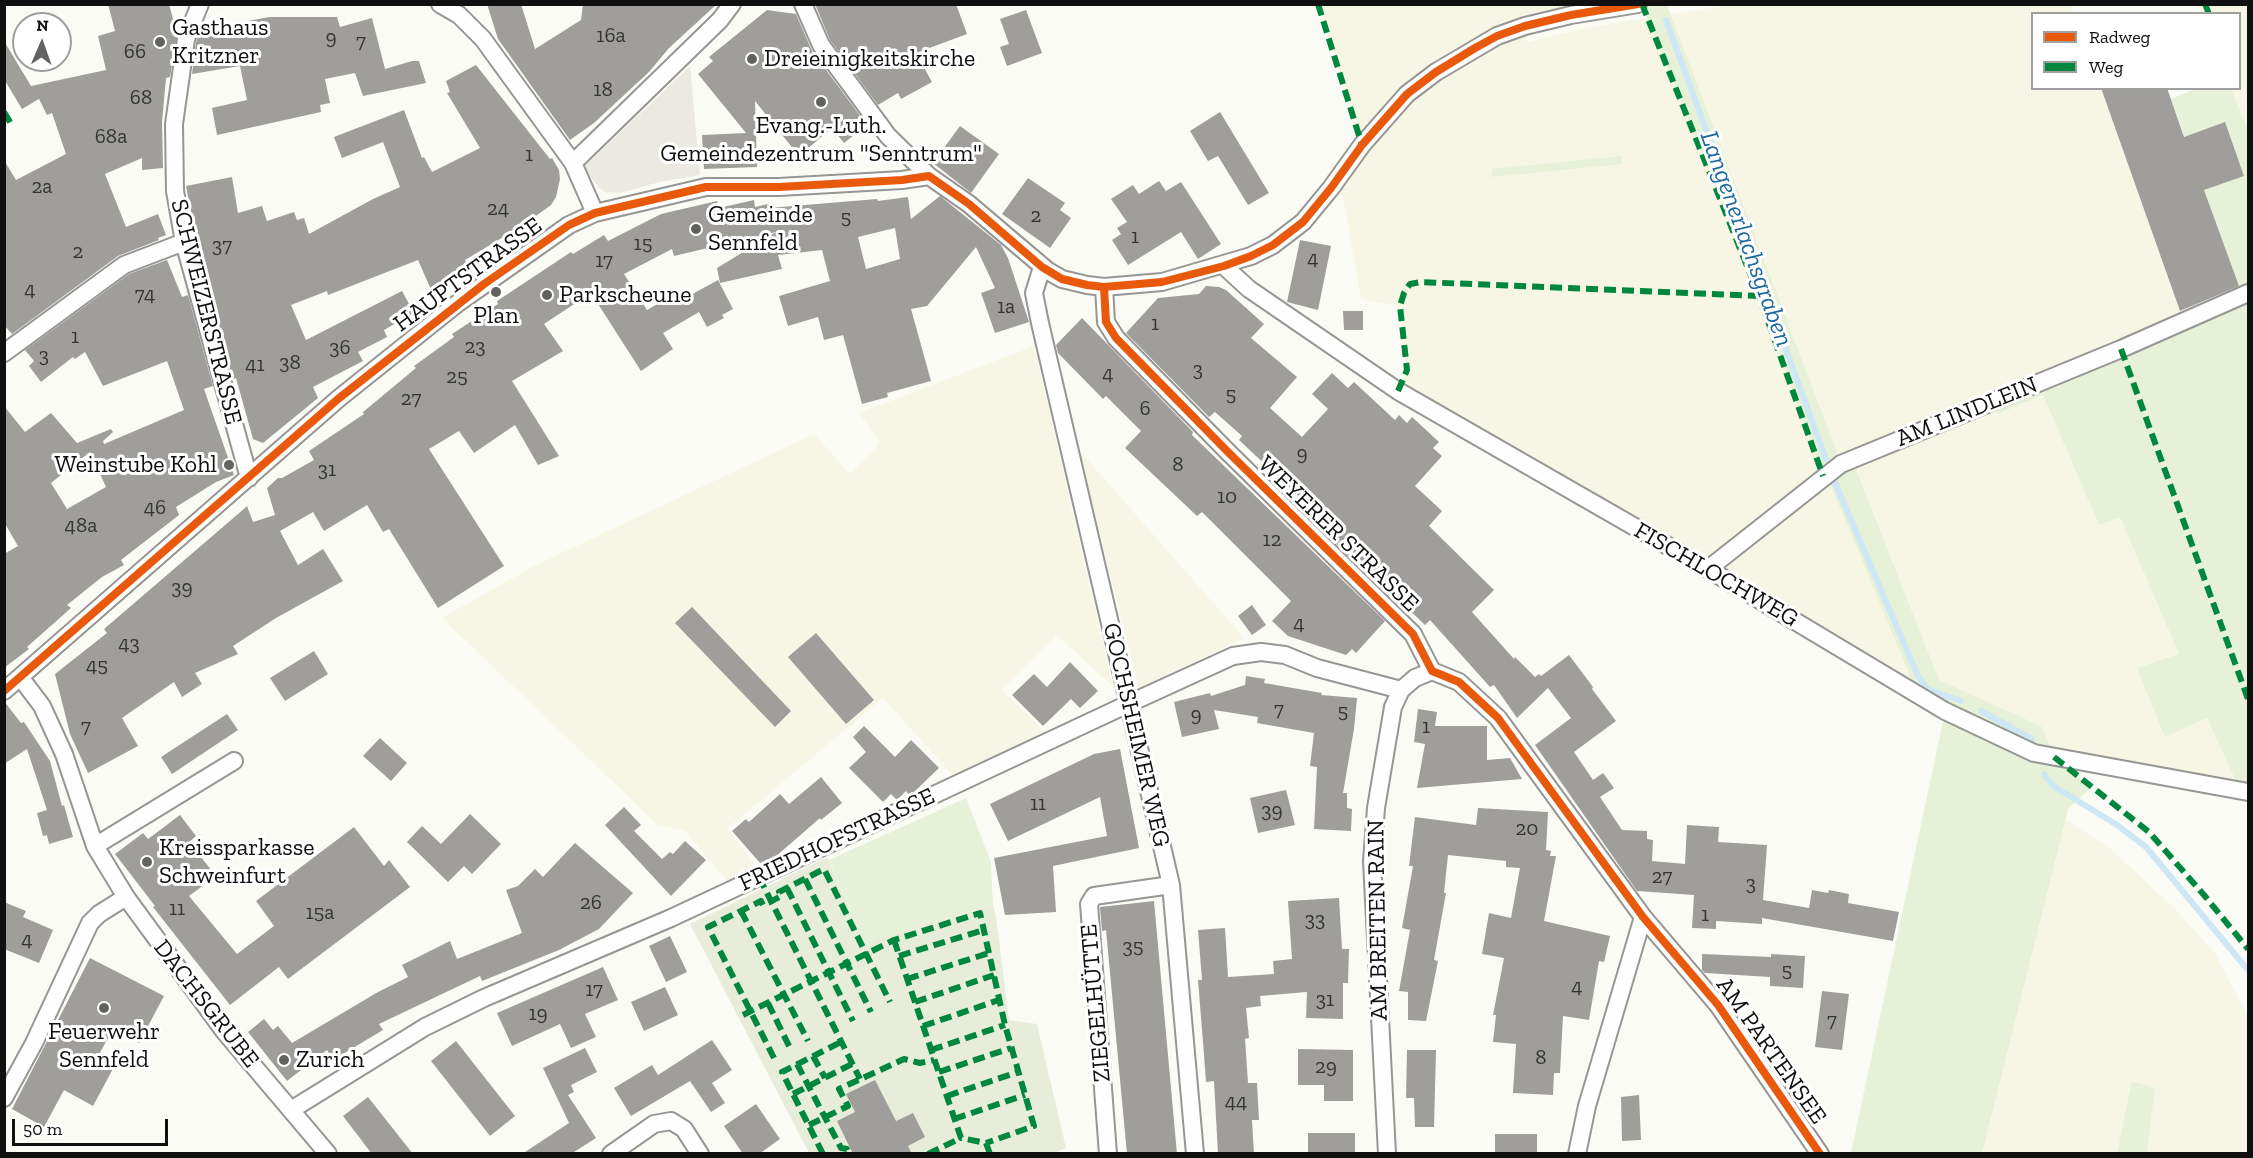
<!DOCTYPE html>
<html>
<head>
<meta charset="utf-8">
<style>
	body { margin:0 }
	#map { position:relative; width:2253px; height:1158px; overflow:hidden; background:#fbfbf6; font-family:"Zilla Slab",serif }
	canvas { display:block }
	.frame { position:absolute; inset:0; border:6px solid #101010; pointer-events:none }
	.legend { position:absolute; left:2031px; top:12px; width:210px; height:78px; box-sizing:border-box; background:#fff; border:2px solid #9f9f9f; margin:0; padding:8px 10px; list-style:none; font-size:18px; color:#101010 }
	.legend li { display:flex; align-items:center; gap:12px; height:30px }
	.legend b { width:30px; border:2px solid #9f9f9f }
	.north { position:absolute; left:12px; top:12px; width:60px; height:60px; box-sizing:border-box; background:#fff; border:2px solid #9f9f9f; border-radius:50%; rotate:2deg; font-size:16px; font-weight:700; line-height:24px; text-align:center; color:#101010 }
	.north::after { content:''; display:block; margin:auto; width:21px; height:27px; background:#626260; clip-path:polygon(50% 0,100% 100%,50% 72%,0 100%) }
	.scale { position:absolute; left:12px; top:1119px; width:156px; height:27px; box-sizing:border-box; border:3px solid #101010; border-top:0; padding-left:8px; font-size:18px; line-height:21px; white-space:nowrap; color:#101010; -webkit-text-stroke:4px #fff; paint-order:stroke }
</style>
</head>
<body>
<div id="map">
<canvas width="2253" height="1158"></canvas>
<div class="frame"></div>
<ul class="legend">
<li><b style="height:8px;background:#e8590c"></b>Radweg</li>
<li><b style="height:8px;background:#00873e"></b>Weg</li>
</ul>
<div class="north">N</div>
<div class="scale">50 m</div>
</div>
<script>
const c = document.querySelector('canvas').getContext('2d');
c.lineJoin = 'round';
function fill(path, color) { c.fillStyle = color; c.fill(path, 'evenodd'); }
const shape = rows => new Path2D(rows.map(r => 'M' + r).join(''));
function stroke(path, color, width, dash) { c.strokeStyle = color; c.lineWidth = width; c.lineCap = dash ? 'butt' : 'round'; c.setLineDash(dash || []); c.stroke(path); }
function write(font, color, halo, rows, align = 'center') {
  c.font = font + ' "Zilla Slab",serif'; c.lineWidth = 6; c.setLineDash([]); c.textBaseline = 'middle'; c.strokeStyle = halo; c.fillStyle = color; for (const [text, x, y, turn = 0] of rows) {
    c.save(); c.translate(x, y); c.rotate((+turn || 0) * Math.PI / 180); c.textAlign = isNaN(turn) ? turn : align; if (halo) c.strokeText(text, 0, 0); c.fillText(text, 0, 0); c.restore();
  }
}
fill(shape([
	[1735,4,2071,5,2074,13,2032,14,2032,88,2101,89,2181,315,1999,414,2043,395,2099,525,2120,517,2179,654,2166,736,2207,718,2240,790,2054,757,2041,726,1939,680,1852,459,1841,464,1670,15],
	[1319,5,1635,5,1525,26,1528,42,1590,27,1647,18,1759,296,1823,475,1826,474,1917,693,1398,391,1407,370,1400,307,1361,299,1343,196,1332,188,1362,143],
	[1621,156,1622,164,1492,170],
	[2197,5,2248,5,2248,130,2231,89,2240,88,2240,14,2201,13],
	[1034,346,1113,687,1057,635,1001,690,1047,734,954,777,883,698,727,829,756,865,728,882,685,831,657,824,442,618,536,565,814,434,850,474,880,443,859,413],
	[1079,450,1244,638,1139,688],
	[2065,819,2111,849,2175,909,2215,953,2248,1017,2248,1153,2147,1153,2155,1089,2133,1081,2117,1153,1982,1154]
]), '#f7f5e3');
fill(shape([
	[1642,5,1667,5,1841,463,1852,459,1939,680,2041,726,2055,757,2091,788,2068,809,1982,1153,1851,1153,1945,712,1917,693,1826,474,1823,476,1759,296],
	[2196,89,2231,89,2248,130,2248,792,2240,790,2207,718,2165,737,2137,668,2179,654,2120,517,2099,525,2043,395,1998,414,1991,402,2241,292,2171,99],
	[1621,156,1622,164,1492,177,1492,169],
	[966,798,991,862,993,905,865,942,829,860],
	[2132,1081,2155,1088,2147,1153,2117,1153]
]), '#e6f1d7');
fill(shape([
	[827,857,865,942,993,905,996,916,1009,1020,1037,1024,1066,1148,1051,1154,809,1153,690,924]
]), '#e8edda');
fill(shape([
	[690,66,700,175,660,182,620,193,605,192,598,187,584,167]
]), '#ebe9e1');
stroke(shape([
	[1666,20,1826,459],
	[1834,480,1918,676,1928,689,1961,701],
	[1981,711,2032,739],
	[2044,774,2052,785,2117,825,2146,847,2248,970]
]), '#cee7f5', 6);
fill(shape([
	[108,4,169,4,177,34,170,77,166,78,162,122,163,168,142,170,142,158,105,174,126,227,158,214,166,235,158,238,159,240,118,256,12,334,4,325,4,160,16,180,66,154,52,113,47,115,39,99,22,109,4,79,4,41,31,86,106,70,98,36,115,31],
	[487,4,521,4,535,49,581,20,583,4,717,4,669,48,649,72,594,123,570,140,498,39],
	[815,4,956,4,967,34,916,53,932,82,901,99,898,93,878,105,830,40],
	[767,10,796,14,812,51,861,117,857,119,863,128,844,143,832,128,799,156,755,101,757,167,704,169,702,135,746,133,698,74,713,61,709,57],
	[1026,10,1042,53,1007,66,1000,47,1009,44,1000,19],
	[269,17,337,17,340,27,372,18,385,69,412,61,419,61,426,83,363,96,355,73,325,79,330,103,320,105,321,112,217,135,212,108,247,100,240,66,192,74,196,42,201,30],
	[476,65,550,159,552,158,559,170,560,179,556,197,551,205,525,224,465,260,468,266,432,292,418,260,328,295,327,291,291,305,306,340,402,291,414,313,384,330,387,337,358,352,363,361,313,387,318,398,263,443,253,439,236,378,233,379,216,318,219,317,194,227,186,186,232,177,238,213,262,206,267,221,294,212,297,220,304,218,309,234,373,199,400,187,383,142,342,158,334,137,404,110,422,158,424,157,432,172,480,148,447,93,450,92,446,81],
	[2101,88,2167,88,2184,137,2225,122,2244,176,2204,190,2239,286,2180,311],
	[1220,112,1269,193,1248,205,1218,156,1208,161,1190,131],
	[960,126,999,154,971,193,933,163],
	[1028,178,1065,203,1060,210,1071,218,1050,248,1002,214],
	[1159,181,1166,191,1181,182,1221,244,1198,259,1181,232,1128,265,1112,240,1121,234,1117,228,1127,222,1111,199,1133,185,1139,194],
	[940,196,1001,245,1008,258,1029,322,995,333,981,293,995,288,976,247,927,306,911,309,931,381,887,393,888,397,862,404,843,335,824,340,818,317,788,326,779,296,830,281,822,250,778,255,782,269,720,283,717,268,776,232,674,256,672,249,624,274,647,310,683,289,687,297,718,280,733,309,722,315,724,318,707,327,699,312,663,333,673,349,641,371,591,293,544,324,563,351,512,381,559,456,538,465,515,425,474,453,459,431,429,449,504,566,438,608,389,529,383,532,367,505,324,531,313,512,280,531,298,565,323,549,343,581,276,618,233,646,238,654,195,673,202,684,182,697,174,682,122,718,138,746,88,773,70,734,55,674,107,633,104,629,245,508,247,506,253,522,275,515,267,488,278,478,282,478,314,460,309,451,364,414,363,412,416,368,414,366,454,337,452,334,498,304,497,301,571,252,573,254,604,235,608,241,661,214,717,201,719,208,754,200,755,207,768,204,769,208,877,199,878,201,908,197,911,219],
	[895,228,900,259,866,269,858,237],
	[1300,240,1331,246,1318,310,1287,302],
	[167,260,182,297,188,295,213,386,204,389,234,475,216,482,176,507,179,515,121,560,124,565,102,577,67,605,71,608,27,647,29,649,4,668,4,554,18,546,4,522,4,406,25,432,51,413,77,443,111,429,113,432,103,441,104,444,184,410,167,361,103,386,85,352,75,359,73,357,41,382,29,366,34,361,25,350,129,274],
	[90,452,106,487,67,509,51,483],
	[1206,286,1219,287,1226,290,1264,324,1251,338,1297,377,1270,408,1302,437,1328,409,1312,394,1332,373,1348,388,1354,382,1395,420,1399,415,1407,423,1412,417,1439,442,1433,448,1442,456,1415,486,1442,511,1429,526,1494,590,1472,612,1514,659,1515,657,1535,677,1539,674,1541,676,1569,655,1593,687,1592,689,1616,721,1574,752,1593,780,1603,773,1614,788,1600,797,1622,830,1647,831,1647,839,1653,840,1652,861,1685,864,1687,825,1719,827,1718,842,1767,845,1763,900,1809,908,1812,890,1828,893,1829,890,1849,894,1848,903,1899,912,1893,941,1762,918,1762,924,1716,921,1716,929,1692,928,1694,895,1637,891,1535,745,1571,718,1548,688,1517,718,1494,685,1490,687,1430,620,1425,625,1399,600,1397,603,1316,524,1322,518,1239,440,1242,436,1215,412,1209,417,1126,333,1158,298,1199,294],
	[1343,311,1363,311,1363,330,1344,330],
	[1082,318,1193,432,1192,435,1385,621,1356,653,1352,649,1346,655,1288,636,1272,621,1291,601,1202,512,1197,516,1125,448,1141,431,1106,396,1103,399,1058,353,1056,345],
	[1252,605,1266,625,1252,635,1238,616],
	[692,607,791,711,775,727,675,623],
	[816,633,874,700,846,724,788,657],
	[314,651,328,674,285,701,270,678],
	[1070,662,1098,691,1080,708,1071,699,1043,726,1012,695,1034,674,1047,687],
	[1246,676,1265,679,1264,683,1322,693,1321,695,1357,698,1354,729,1343,793,1347,793,1347,808,1352,809,1351,831,1314,829,1317,767,1310,766,1314,733,1257,723,1258,717,1214,710,1219,729,1182,737,1174,702,1210,693,1211,696,1245,685],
	[4,701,21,723,24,722,50,761,62,806,64,805,73,837,49,844,47,835,43,836,37,813,47,810,27,749,4,764],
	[1418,709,1437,712,1435,726,1487,726,1487,760,1510,758,1522,779,1417,788,1425,744,1414,742],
	[227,714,238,730,172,774,161,757],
	[864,726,895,757,911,740,939,768,913,793,909,795,906,791,897,800,891,794,883,802,849,768,866,752,853,737],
	[380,738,407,763,391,781,363,756],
	[1120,749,1139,848,1053,866,1056,912,1005,915,994,858,1107,836,1100,797,1008,841,990,804,1094,754],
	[821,777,842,803,821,820,820,818,774,858,761,864,732,831,746,819,749,822,780,794,789,804],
	[1286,790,1295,825,1258,833,1250,798],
	[624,807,641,825,634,831,662,859,670,852,673,854,685,841,706,860,671,896,605,825],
	[1478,808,1548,812,1546,850,1551,851,1550,856,1556,856,1544,921,1610,936,1604,962,1599,961,1589,1020,1563,1016,1560,1073,1554,1073,1553,1095,1513,1093,1516,1044,1493,1042,1496,1015,1493,1015,1504,958,1482,954,1489,913,1511,918,1520,868,1506,867,1506,861,1448,855,1444,893,1446,893,1434,960,1438,961,1426,1021,1408,1020,1408,992,1399,991,1410,930,1402,928,1413,866,1409,866,1415,817,1476,825],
	[470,814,501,844,472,874,464,866,448,882,407,842,422,826,441,844],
	[180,815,196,836,189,842,216,876,189,896,237,954,274,926,256,901,354,827,384,866,389,860,410,887,288,979,279,967,230,1005,153,907,155,906,115,854,143,833,148,839],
	[575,843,633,893,599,929,559,950,482,981,480,976,379,1024,383,1030,333,1060,327,1050,287,1081,248,1032,264,1019,273,1030,278,1026,292,1043,378,992,408,977,402,965,450,941,457,959,522,933,506,890,518,886,535,869,543,877],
	[1339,898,1342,949,1349,949,1348,983,1343,983,1343,1019,1306,1018,1307,992,1260,996,1261,1006,1246,1008,1249,1038,1245,1039,1248,1083,1257,1083,1259,1120,1252,1120,1254,1154,1218,1154,1214,1081,1206,1082,1203,1042,1198,980,1202,980,1198,930,1225,928,1228,977,1274,974,1273,961,1292,959,1288,901],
	[1154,901,1177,1154,1127,1154,1106,930,1102,931,1100,907],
	[4,902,26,911,23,917,53,930,39,963,4,949],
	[670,936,687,972,666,982,649,946],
	[1702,954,1771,957,1771,954,1805,956,1803,988,1770,986,1770,977,1705,973,1702,970],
	[90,958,164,996,139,1043,113,1029,97,1058,114,1067,93,1106,64,1090,44,1127,12,1109],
	[603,967,618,1000,585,1014,596,1037,571,1048,560,1024,512,1046,497,1013],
	[665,987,678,1015,644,1031,631,1002],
	[1822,991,1849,994,1842,1050,1815,1047],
	[712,1040,732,1070,712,1083,725,1103,711,1112,690,1081,631,1116,614,1088,652,1065,658,1075],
	[456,1041,515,1116,490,1136,431,1061],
	[585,1048,597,1072,571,1085,574,1092,568,1095,596,1138,571,1154,522,1154,569,1123,543,1068],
	[1298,1049,1353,1050,1353,1101,1324,1101,1324,1085,1298,1085],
	[1407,1050,1436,1050,1434,1127,1415,1127,1414,1098,1406,1098],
	[875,1080,896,1121,913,1113,925,1137,908,1146,912,1154,853,1154,837,1121,855,1112,846,1094],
	[1639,1095,1641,1140,1622,1141,1621,1097],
	[368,1097,413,1154,372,1154,343,1116],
	[756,1104,780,1139,759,1154,743,1154,724,1126],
	[1308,1133,1355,1133,1355,1154,1308,1154],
	[1495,1134,1537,1134,1537,1154,1495,1154]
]), '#9f9e9b');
const street = shape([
	[200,4,186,39,174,124,175,191,184,242,249,478],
	[440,4,459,15,483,39,573,163,595,213],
	[803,4,821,45,888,136,929,176,969,204,1048,271,1062,279,1087,285,1104,287,1162,282,1251,256,1273,245,1303,222,1331,188,1362,145,1407,94,1436,72,1497,36,1525,26,1571,15,1638,4],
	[573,163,720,20,732,4],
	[1224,266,1249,289,1398,391,1708,569,1945,711,2034,753,2248,792],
	[1042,267,1034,293,1040,323,1171,885,1195,1154],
	[1104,287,1106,322,1116,338,1228,452,1413,634,1432,671,1459,682,1498,718,1643,917,1718,1005,1820,1154],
	[4,353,124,265,184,242],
	[1708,569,1841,464,2121,349,2248,293],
	[20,677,42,706,64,754,95,846,126,897,224,1031,328,1154],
	[4,691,338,399,458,303,569,225,595,213,706,187,779,187,902,180,929,176],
	[95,846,234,761],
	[4,1098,34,1043,90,923,99,914,126,897],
	[291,1110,425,1027,484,998,671,918,1128,704,1233,656,1261,652,1285,655,1317,668,1401,690],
	[611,1154,654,1124,671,1121,684,1129,700,1154],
	[1108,1154,1089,904,1094,896,1171,885],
	[1387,1154,1372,861,1376,808,1393,707,1401,690,1415,678,1432,671],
	[1577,1154,1587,1106,1643,917]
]);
stroke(street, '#969694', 20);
stroke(street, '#fefefe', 16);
stroke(shape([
	[1318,4,1362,145],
	[1642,4,1759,296,1823,476],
	[2205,4,2209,14],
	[4,112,13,127],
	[2121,349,2248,699],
	[1398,391,1407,370,1400,306,1404,293,1410,284,1421,282,1759,296],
	[2054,757,2149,832,2204,895,2248,949],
	[759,877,860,1079],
	[805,879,871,1012],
	[787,888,853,1021],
	[741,911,808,1041],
	[894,940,961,1138,986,1143,990,1154],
	[899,956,984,930],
	[907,979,989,953],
	[915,1002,994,975],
	[768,1003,791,1050],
	[743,1015,894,940,980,913,1005,1025,1034,1126,986,1143],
	[923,1026,999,1000],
	[931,1050,1005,1025],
	[813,1056,825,1078],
	[774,1058,708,927,761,901,763,905,772,901,781,896,779,892,824,869,890,1002],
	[797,1064,841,1148,847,1149,849,1154],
	[939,1072,1011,1048],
	[793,1094,852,1064],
	[947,1096,1018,1072],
	[954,1119,1025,1095],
	[809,1125,848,1106,839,1089,904,1059,920,1063,934,1060],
	[823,1154,782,1072,841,1042],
	[928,1154,961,1138]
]), '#00873e', 6, [12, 6]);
stroke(shape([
	[1104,287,1106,322,1116,338,1228,452,1413,634,1432,671,1459,682,1498,718,1643,917,1718,1005,1820,1154],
	[4,691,338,399,484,284,569,225,595,213,706,187,779,187,902,180,929,176,969,204,1042,267,1062,279,1087,285,1104,287,1162,282,1224,266,1251,256,1273,245,1303,222,1331,188,1362,145,1407,94,1436,72,1475,48,1497,36,1525,26,1571,15,1638,4]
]), '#e8590c', 8);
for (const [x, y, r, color] of [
	[160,42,6,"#626260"],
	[752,59,6,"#626260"],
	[821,102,6,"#626260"],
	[696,229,6,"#626260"],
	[496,292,6,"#626260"],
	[547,295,6,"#626260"],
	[229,465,6,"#626260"],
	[147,862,6,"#626260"],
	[104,1008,6,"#626260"],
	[284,1060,6,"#626260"]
]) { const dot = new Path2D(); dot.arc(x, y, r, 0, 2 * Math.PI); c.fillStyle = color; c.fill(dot); stroke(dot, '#fff', 2); }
write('21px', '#343433', null, [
	["16a",611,36],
	["9",331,38],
	["7",361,42],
	["66",135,52],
	["18",603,90],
	["68",141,98],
	["68a",111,137],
	["1",529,155],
	["2a",42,187],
	["24",498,209],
	["2",1036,216],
	["5",846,218],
	["1",1135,237],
	["15",643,244],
	["37",222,246],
	["2",78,252],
	["4",1313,259],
	["17",604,261],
	["4",30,290],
	["74",145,295],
	["1a",1006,307],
	["1",1155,324],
	["1",75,337],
	["23",475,347],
	["36",340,348],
	["3",44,356],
	["38",290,363],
	["41",255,365],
	["3",1198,370],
	["4",1108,374],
	["25",457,377],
	["5",1231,395],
	["27",411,399],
	["6",1145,409],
	["9",1302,454],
	["8",1178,465],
	["31",327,470],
	["10",1227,497],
	["46",155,508],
	["48a",81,526],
	["12",1272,540],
	["39",182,588],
	["4",1299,624],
	["43",129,644],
	["45",97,666],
	["7",1279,710],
	["5",1343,712],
	["9",1196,715],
	["7",86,727],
	["1",1426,727],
	["11",1038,804],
	["39",1272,811],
	["20",1527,829],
	["27",1662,877],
	["3",1751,884],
	["26",591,903],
	["11",177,909],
	["15a",320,913],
	["1",1705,915],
	["33",1315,920],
	["4",27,940],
	["35",1133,947],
	["5",1787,971],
	["4",1577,987],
	["17",594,990],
	["31",1325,1000],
	["19",538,1014],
	["7",1832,1021],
	["8",1541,1058],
	["29",1326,1067],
	["44",1236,1102]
]);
write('24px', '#101010', '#fff', [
	["Gasthaus",172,28],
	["Kritzner",172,56],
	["Dreieinigkeitskirche",764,59],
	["Evang.-Luth.",821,126,"center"],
	["Gemeindezentrum \"Senntrum\"",821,154,"center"],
	["Gemeinde",708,215],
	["Sennfeld",708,243],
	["Parkscheune",559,295],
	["Plan",496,316,"center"],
	["Weinstube Kohl",217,465,"right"],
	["Kreissparkasse",159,848],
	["Schweinfurt",159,876],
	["Feuerwehr",104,1032,"center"],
	["Sennfeld",104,1060,"center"],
	["Zurich",296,1060]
], 'left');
write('24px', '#101010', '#fff', [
	["HAUPTSTRASSE",468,275,-36],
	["SCHWEIZERSTRASSE",206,312,76],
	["AM LINDLEIN",1967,412,-22],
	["WEYERER STRASSE",1338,534,44],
	["FISCHLOCHWEG",1716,575,30],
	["GOCHSHEIMER WEG",1136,735,77],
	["FRIEDHOFSTRASSE",837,840,-25],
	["AM BREITEN RAIN",1378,920,-91],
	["ZIEGELHÜTTE",1096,1003,-95],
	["DACHSGRUBE",206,1004,52],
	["AM PARTENSEE",1771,1051,55]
]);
write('italic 26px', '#1d689d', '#fff', [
	["Langenerlachsgraben",1746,239,70]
]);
</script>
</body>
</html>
